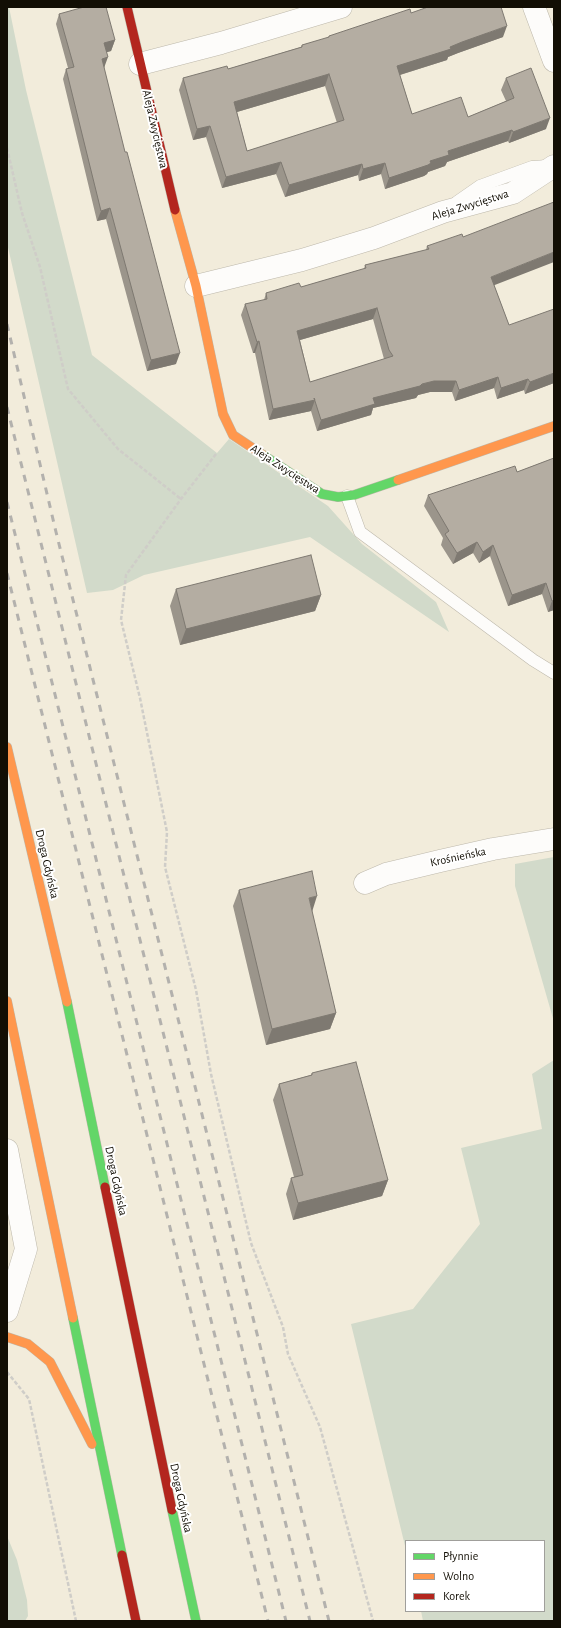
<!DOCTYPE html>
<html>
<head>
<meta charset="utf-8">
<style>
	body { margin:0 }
	#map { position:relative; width:561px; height:1628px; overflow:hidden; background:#f2ecdb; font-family:"Alegreya Sans",sans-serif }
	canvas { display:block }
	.frame { position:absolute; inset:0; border:8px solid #120e04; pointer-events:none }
	.legend { position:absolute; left:405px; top:1540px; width:140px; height:72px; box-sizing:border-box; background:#fff; border:1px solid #a09f9b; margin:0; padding:5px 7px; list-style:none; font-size:12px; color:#120e04 }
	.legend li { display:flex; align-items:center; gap:8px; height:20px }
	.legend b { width:20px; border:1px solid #a09f9b }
</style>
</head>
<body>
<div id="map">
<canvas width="561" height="1628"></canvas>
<div class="frame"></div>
<ul class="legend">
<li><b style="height:5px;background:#63d668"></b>Płynnie</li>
<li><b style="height:5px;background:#ff974d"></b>Wolno</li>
<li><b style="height:5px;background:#b3261e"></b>Korek</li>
</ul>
</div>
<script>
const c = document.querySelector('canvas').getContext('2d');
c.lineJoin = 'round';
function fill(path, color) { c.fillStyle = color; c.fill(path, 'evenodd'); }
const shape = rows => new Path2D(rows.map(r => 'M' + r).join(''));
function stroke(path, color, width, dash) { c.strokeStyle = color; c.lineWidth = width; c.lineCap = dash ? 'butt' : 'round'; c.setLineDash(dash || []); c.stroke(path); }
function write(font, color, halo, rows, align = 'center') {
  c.font = font + ' "Alegreya Sans",sans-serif'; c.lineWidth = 4; c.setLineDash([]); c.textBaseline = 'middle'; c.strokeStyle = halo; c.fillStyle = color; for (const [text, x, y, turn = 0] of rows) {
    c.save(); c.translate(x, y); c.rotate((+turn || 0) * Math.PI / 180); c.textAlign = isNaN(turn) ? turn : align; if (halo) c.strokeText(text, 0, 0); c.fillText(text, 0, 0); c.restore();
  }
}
fill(shape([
	[7,7,9,7,26,90,92,355,217,453,229,439,328,506,362,544,436,602,449,632,310,537,144,575,113,590,87,593,7,243],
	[554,857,554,1022,515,886,515,864],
	[554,1060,554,1621,423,1621,421,1611,544,1611,544,1541,406,1541,406,1550,351,1324,413,1309,480,1224,461,1148,542,1129,532,1074],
	[7,1536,17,1560,27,1600,28,1616,25,1621,7,1621]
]), '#d2daca');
const lane = shape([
	[457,202,480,186,532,167,548,166],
	[347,496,360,532,533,660,554,673]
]);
const street = shape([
	[534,7,554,61],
	[140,64,221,43,341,7],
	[196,286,302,260,374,238,443,212,513,193,554,166],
	[365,883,386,874,440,861,493,849,554,839],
	[7,1150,26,1249,7,1311]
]);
const fast = shape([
	[263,455,322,494,338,497,354,495,398,480],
	[67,1002,105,1187],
	[73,1318,122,1555],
	[172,1510,196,1621]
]);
const slow = shape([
	[175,210,196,286,223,414,233,435,263,455],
	[398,480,554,426],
	[7,747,67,1002],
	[7,1001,73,1318],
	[7,1337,28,1344,50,1362,92,1444]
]);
const jam = shape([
	[127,7,175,210],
	[105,1187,172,1510],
	[122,1555,136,1621]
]);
stroke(lane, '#bdb8ab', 13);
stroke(street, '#bdb8ab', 23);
stroke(fast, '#bdb8ab', 10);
stroke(slow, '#bdb8ab', 10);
stroke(jam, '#bdb8ab', 10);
stroke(shape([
	[7,148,22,213,40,267,68,389,118,449,181,499],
	[216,454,181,499,126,575,121,620,140,698,167,832,165,867,196,990,211,1074,251,1243,283,1327,288,1354,320,1427,373,1621],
	[7,1372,29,1399,76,1621]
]), '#cfcdc8', 2.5, [4, 2]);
stroke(lane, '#fdfcfa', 12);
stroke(street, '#fdfcfa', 22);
stroke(fast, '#63d668', 9);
stroke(slow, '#ff974d', 9);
stroke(jam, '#b3261e', 9);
stroke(shape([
	[7,324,56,532,329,1621],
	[7,407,310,1621],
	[7,502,286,1621],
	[7,573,268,1621]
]), '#b3b1ad', 3, [7, 7]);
fill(shape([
	[411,13,503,37,458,53,448,57,447,60,400,75,412,114,468,117,506,101,501,90,506,78,546,129,509,143,508,141,447,162,445,166,428,172,427,174,424,176,385,189,381,174,359,181,358,175,285,197,276,174,222,188,206,137,193,140,179,90,183,78,228,69,301,47,302,45,328,38,329,36],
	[325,86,337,123,247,151,237,112],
	[59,14,115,40,111,51,107,52,104,68,176,364,147,371,106,219,97,221,63,79,66,69,68,68,56,24],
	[463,237,494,285,509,325,554,383,525,394,524,390,497,399,494,388,455,401,452,392,430,392,418,395,416,398,373,408,371,415,317,431,311,411,269,420,255,353,253,353,241,315,245,304,264,300,266,293,301,287,364,269,365,265,426,250,427,246],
	[373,319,384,359,310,382,300,340],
	[554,458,554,610,548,612,542,594,508,606,490,556,479,563,473,553,453,564,441,545,443,538,424,506,428,495,517,472],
	[176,589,321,595,315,611,180,645,170,606],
	[239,890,312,912,336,1013,330,1029,266,1045,233,906],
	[312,1073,388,1180,382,1196,293,1220,286,1194,291,1178,294,1177,273,1100,279,1084,311,1075]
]), '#9b958b');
fill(shape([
	[507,26,503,37,458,53,448,57,447,60,393,77,397,66,462,42],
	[115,40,111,51,100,54,104,43],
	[108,57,104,68,102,59],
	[329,74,325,86,230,114,234,102],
	[550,118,546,129,509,143,513,132],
	[210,126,206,137,193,140,197,129],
	[512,130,508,141,447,162,445,166,428,172,427,174,424,176,385,189,389,178,430,161,448,151],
	[281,162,276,174,222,188,226,177],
	[385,163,381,174,359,181,363,169],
	[362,164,358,175,285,197,289,185],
	[110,208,106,219,97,221,101,211],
	[554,252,554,262,487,288,491,277],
	[377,308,373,319,293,342,297,331],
	[259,341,255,353,253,353,257,342],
	[180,353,176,364,147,371,151,360],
	[554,373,554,383,525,394,530,382],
	[498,377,494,388,455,401,459,390],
	[528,379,524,390,497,399,501,388],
	[434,381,456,381,452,392,430,392,418,395,416,398,373,408,371,415,317,431,321,420,373,398],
	[315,400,311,411,269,420,273,409],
	[477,542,473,553,453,564,457,553],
	[493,545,490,556,479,563,483,552],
	[546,583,542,594,508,606,512,595],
	[321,595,315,611,180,645,186,629],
	[554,600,554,610,548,612,552,601],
	[317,896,312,912,309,898],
	[336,1013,330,1029,266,1045,272,1029],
	[388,1180,382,1196,293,1220,298,1203]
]), '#7e7971');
const building = shape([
	[84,7,106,7,115,40,104,43,108,57,102,59,125,152,127,152,180,353,151,360,110,208,101,211,66,69,74,67,59,14,84,7],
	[428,7,501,7,507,26,462,42,450,47,451,49,397,66,412,114,461,97,468,117,514,98,506,78,531,68,550,118,513,132,512,130,448,151,449,155,430,161,431,163,428,165,389,178,385,163,363,169,362,164,289,185,281,162,226,177,210,126,197,129,183,78,227,66,228,69,302,47,302,45,329,37,329,36,410,9,411,13,428,7],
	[329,74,344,120,247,151,234,102,329,74],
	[554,202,554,252,491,277,509,325,554,309,554,373,530,382,528,379,501,388,498,377,459,390,456,381,434,381,422,384,420,386,373,398,375,404,321,420,314,398,315,400,273,409,259,341,257,342,245,304,267,299,266,293,299,283,301,287,366,268,365,265,429,249,427,246,462,234,463,237,554,202],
	[377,308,389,350,393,356,310,382,297,331,377,308],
	[554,458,554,600,552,601,546,583,512,595,493,545,483,552,477,542,457,553,445,534,449,531,428,495,515,466,517,472,554,458],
	[311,555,321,595,186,629,176,589,311,555],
	[312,871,317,896,309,898,336,1013,272,1029,239,890,312,871],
	[356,1062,388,1180,298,1203,291,1178,303,1175,279,1084,312,1075,312,1073,356,1062]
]);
fill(building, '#b4ada2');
stroke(building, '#7e7971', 1);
write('12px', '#120e04', '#fff', [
	["Aleja Zwycięstwa",155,129,77],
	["Aleja Zwycięstwa",470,205,-17],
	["Aleja Zwycięstwa",285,469,33],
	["Krośnieńska",458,857,-12],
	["Droga Gdyńska",47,864,77],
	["Droga Gdyńska",116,1181,78],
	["Droga Gdyńska",181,1498,78]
]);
</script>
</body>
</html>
